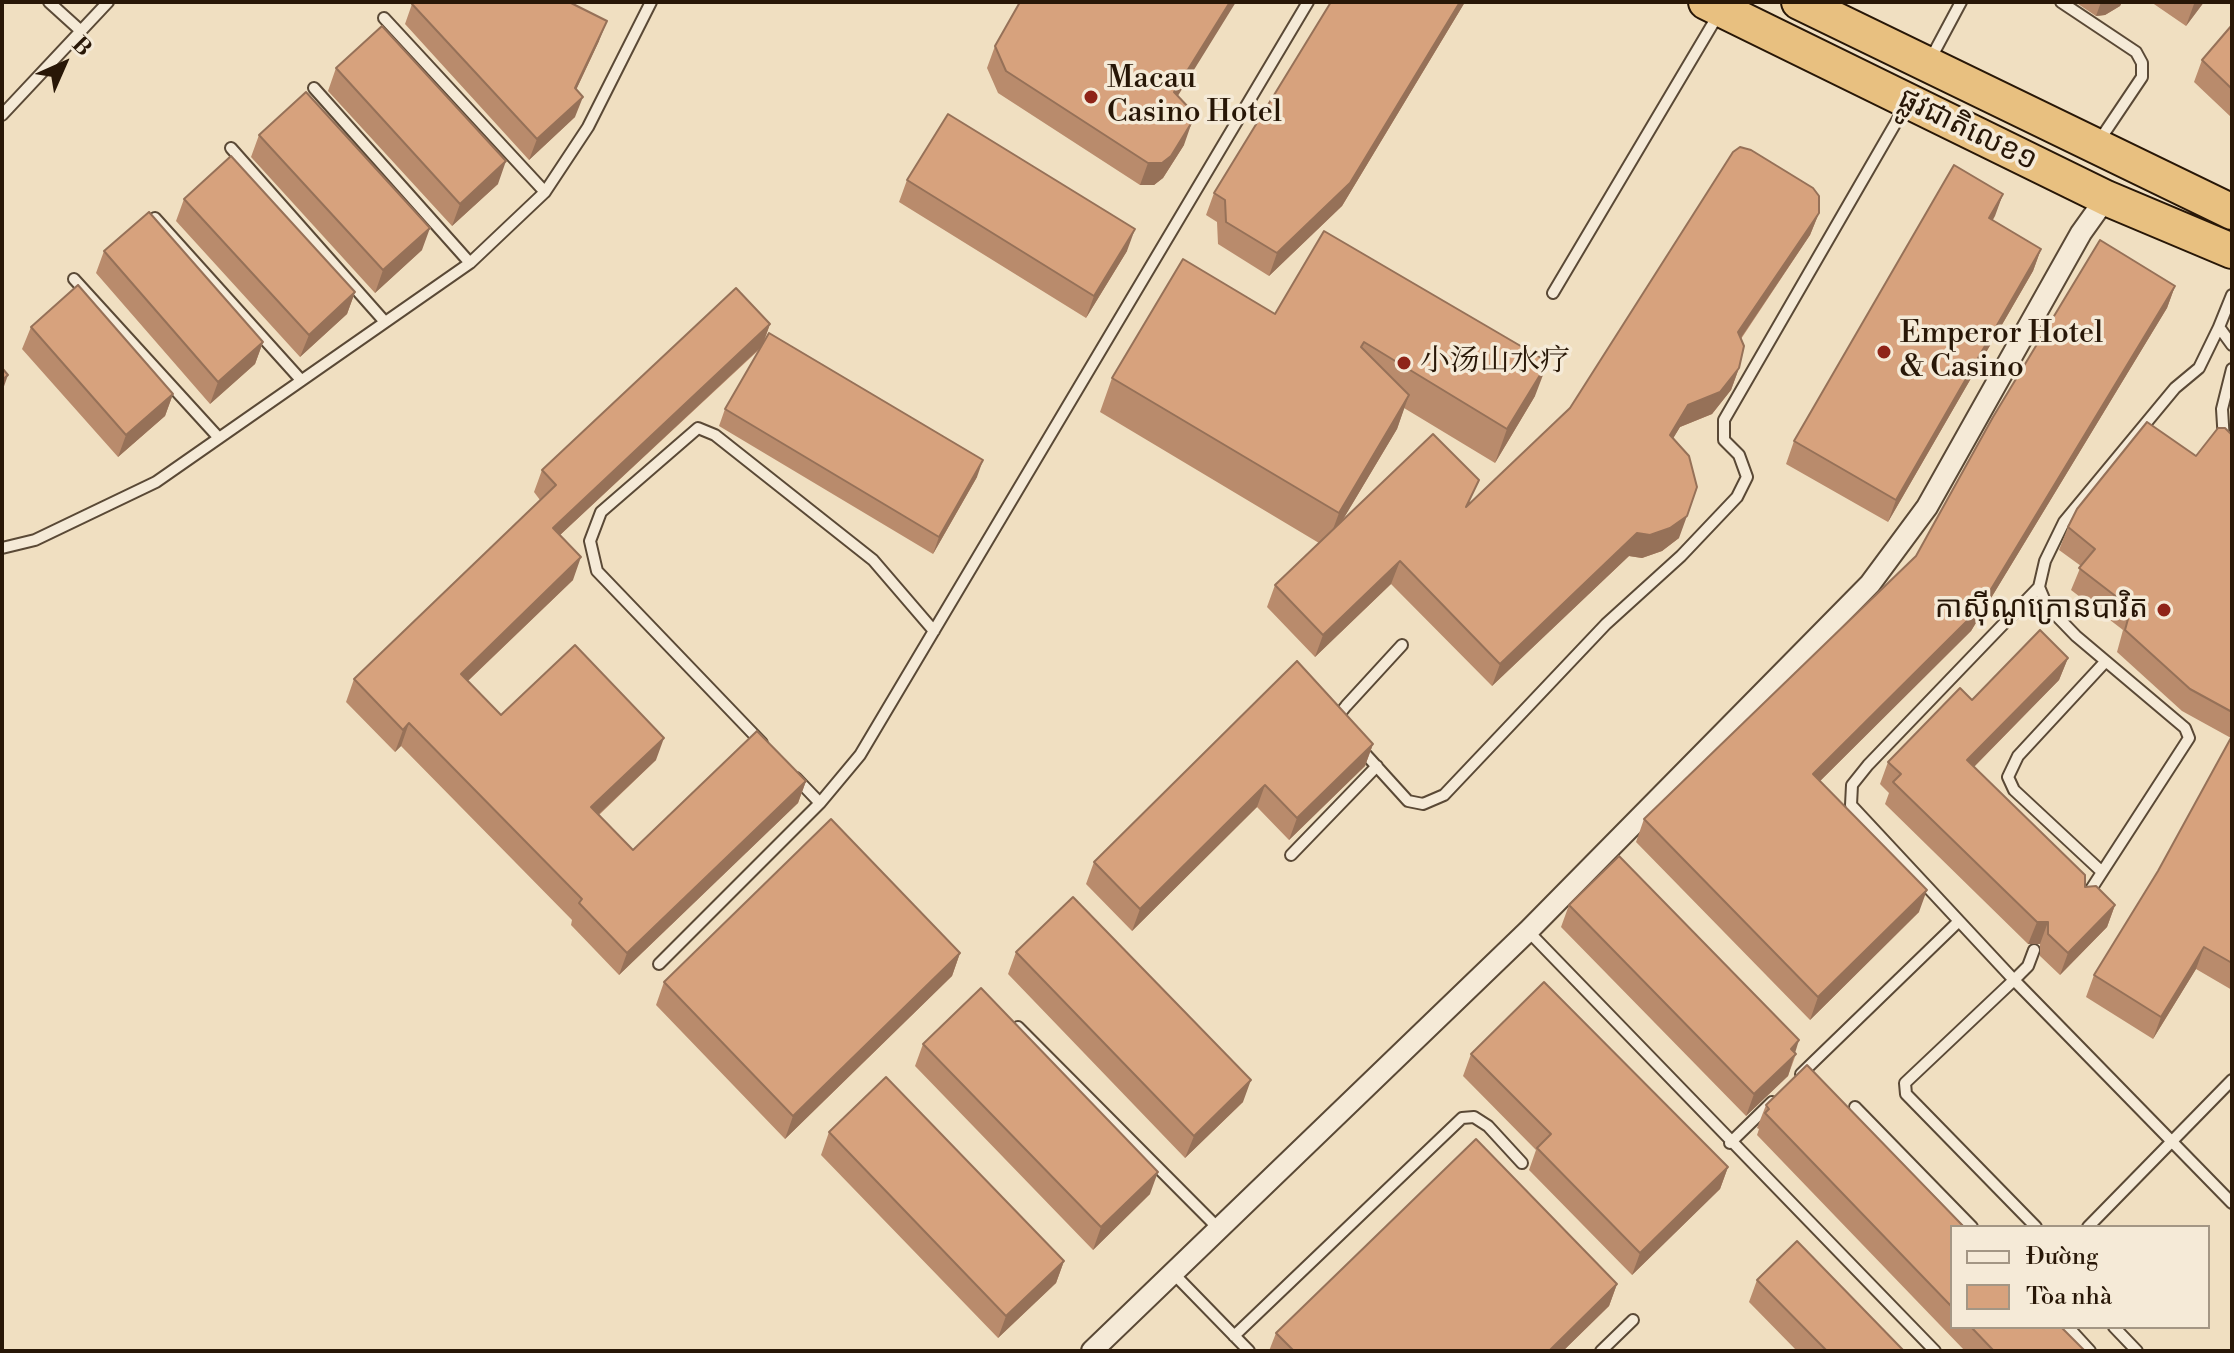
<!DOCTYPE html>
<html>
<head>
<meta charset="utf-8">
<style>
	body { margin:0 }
	#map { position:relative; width:2234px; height:1353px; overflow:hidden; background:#f0dfc1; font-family:"Libre Bodoni",serif }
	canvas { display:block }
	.frame { position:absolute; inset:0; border:4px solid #281707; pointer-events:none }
	.legend { position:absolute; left:1950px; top:1225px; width:260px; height:104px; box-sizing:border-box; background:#f5ead7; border:2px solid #a39684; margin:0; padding:10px 14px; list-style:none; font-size:24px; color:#281707 }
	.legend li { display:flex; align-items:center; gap:16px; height:40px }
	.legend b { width:40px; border:2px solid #a39684 }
	.north { position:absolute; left:24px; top:24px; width:80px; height:80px; -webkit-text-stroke:6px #f5ead7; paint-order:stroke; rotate:45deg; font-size:22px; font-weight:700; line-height:32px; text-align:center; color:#281707 }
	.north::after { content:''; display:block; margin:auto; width:28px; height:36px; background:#281707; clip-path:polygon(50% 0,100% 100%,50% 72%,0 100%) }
</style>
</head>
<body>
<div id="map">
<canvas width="2234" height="1353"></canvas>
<div class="frame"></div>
<ul class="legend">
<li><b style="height:10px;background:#f5ead7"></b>Đường</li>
<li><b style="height:22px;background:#d7a27d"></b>Tòa nhà</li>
</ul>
<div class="north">B</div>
</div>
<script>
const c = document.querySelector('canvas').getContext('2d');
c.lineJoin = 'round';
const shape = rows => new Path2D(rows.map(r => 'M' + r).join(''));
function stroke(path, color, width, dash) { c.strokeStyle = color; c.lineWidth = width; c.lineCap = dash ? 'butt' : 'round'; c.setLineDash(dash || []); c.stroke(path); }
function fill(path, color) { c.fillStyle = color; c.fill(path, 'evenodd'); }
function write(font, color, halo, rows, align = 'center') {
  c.font = font + ' "Libre Bodoni","Noto Serif SC","Noto Sans Khmer",serif'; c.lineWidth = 7; c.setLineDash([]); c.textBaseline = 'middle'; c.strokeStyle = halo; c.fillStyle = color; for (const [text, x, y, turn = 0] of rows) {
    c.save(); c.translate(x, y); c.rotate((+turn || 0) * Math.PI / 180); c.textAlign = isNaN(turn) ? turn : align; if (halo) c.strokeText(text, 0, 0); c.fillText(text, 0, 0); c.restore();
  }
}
const service = shape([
	[49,2,81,31],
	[2061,2,2136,52,2142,63,2142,77,2099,141],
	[384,18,545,192],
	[1930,60,1961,2],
	[314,88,470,263],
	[2,115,108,2],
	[231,148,385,322],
	[155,218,301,380],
	[74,279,219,438],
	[1553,293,1718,15],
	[2232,295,2219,327,2232,345],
	[2224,441,2222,409,2232,369],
	[2,548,35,540,156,482,470,263,545,192,588,127,651,2],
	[1340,722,1338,716,1346,706,1402,645],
	[762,743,597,571,590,541,601,512,698,428,715,435,873,560,934,631],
	[1359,747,1408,801,1423,804,1444,795,1606,624,1681,556,1737,497,1747,477,1739,455,1724,440,1724,420,1906,105],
	[796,778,820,803],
	[1291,855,1377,766],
	[2101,871,2014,790,2008,777,2018,756,2105,662],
	[2086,897,2189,738,2185,728,2076,636,2047,606,2039,587,2045,561,2064,522,2175,388,2199,368,2219,327],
	[1528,931,1935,1351],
	[2034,950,2028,966,2014,980,1851,805,1852,785,1868,765,2039,587],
	[659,964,820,803,860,755,1308,2],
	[1018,1027,1220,1230],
	[1801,1074,1958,922],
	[1855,1107,1972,1227],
	[1730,1143,1772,1102],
	[2036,1227,1906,1094,1905,1083,2014,980,2232,1203],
	[2088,1227,2232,1080],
	[1174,1274,1249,1351],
	[2068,1327,2090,1351],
	[2114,1327,2137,1351],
	[1234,1336,1462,1118,1474,1117,1488,1126,1522,1163],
	[1601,1351,1633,1320]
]);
const minor = shape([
	[1092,1351,1528,931,1870,584,1927,507,2081,233,2106,198]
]);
const trunk = shape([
	[1706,2,2106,198,2232,251],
	[1799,2,2232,212]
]);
stroke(service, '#5a4936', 14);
stroke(minor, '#5a4936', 24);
stroke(trunk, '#281707', 38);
stroke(service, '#f5ead7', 10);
stroke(minor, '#f5ead7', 20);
stroke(trunk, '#e8c080', 34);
fill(shape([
	[1331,2,1465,2,1342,206,1269,276,1218,244,1217,222,1206,215,1214,193],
	[2075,2,2122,2,2120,6,2105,15,2096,16],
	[2151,2,2204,2,2186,26],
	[412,4,599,41,576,90,575,117,529,160,405,24],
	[2232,25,2232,118,2194,82,2202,60],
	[995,46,1177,96,1184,145,1163,178,1154,185,1140,185,998,93,987,68],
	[336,68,498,184,452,226,328,91],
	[259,135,422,250,375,293,251,157],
	[907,180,1127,251,1086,318,899,202],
	[2003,194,1992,221,2041,249,2033,271,1888,522,1786,464,1794,441],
	[184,199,355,292,347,314,300,357,176,221],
	[1819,213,1810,235,1741,339,1739,368,1731,390,1712,414,1680,427,1673,438,1679,538,1662,551,1642,558,1629,556,1492,686,1391,584,1315,657,1267,607,1275,585,1319,543,1100,412,1112,378,1275,314,1535,396,1495,463,1404,408,1397,429,1342,521,1472,502],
	[104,251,263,342,255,364,210,404,96,273],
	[2175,286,2167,308,1971,631,1820,781,1919,912,1810,1020,1636,842,1644,819,1916,556],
	[770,324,763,344,977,477,933,554,719,426,725,409,762,347,560,535,573,580,468,681,501,715,656,760,599,815,633,850,806,781,798,803,619,975,571,925,572,920,401,746,395,752,346,702,354,679,540,500,534,492,542,470],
	[31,327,173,394,165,416,118,457,22,349],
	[2232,435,2232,990,2196,969,2153,1039,2086,997,2094,975,2158,871,2231,738,2182,711,2117,652,2123,630,2071,590,2081,566,2059,550,2068,527],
	[2068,658,2059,680,1974,767,2085,887,2115,905,2107,927,2060,975,2040,956,2040,944,2028,944,1885,804,1889,793,1880,784,1888,762,1972,700],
	[1297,661,1373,744,1365,766,1289,840,1257,807,1132,931,1086,884,1094,862],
	[1569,905,1795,1053,1796,1054,1788,1076,1746,1116,1561,927],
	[1016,952,1243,1102,1185,1158,1008,974],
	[960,953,952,976,785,1139,656,1005,664,982],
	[923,1044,1150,1194,1093,1250,915,1066],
	[1471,1054,1728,1167,1720,1189,1632,1275,1529,1170,1536,1150,1463,1076],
	[1766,1105,1952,1227,1952,1327,2061,1327,2085,1351,1965,1351,1757,1135,1759,1129,1757,1128],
	[829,1132,1064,1261,1056,1283,998,1338,821,1155],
	[1757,1280,1904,1351,1797,1351,1749,1302],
	[1617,1284,1609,1306,1563,1351,1269,1351,1276,1333]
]), '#b98b6c');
fill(shape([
	[1230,2,1236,2,1166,115,1174,92],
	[1460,2,1465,2,1342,206,1269,276,1277,253],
	[2101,2,2122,2,2120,6,2105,15,2096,16],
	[2195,2,2204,2,2186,26,2194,4],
	[607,21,599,41,567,109,575,88],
	[583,97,575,117,529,160,537,139],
	[1192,122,1184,145,1163,178,1154,185,1140,185,1148,163],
	[506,161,498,184,452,226,460,204],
	[2003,194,1995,216,1981,241,1989,218],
	[1819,213,1810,235,1730,354,1738,332],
	[430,228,422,250,375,293,383,270],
	[1135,229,1127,251,1086,318,1094,296],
	[2041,249,2033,271,1888,522,1896,500],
	[2175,286,2167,308,1971,631,1805,796,1813,774],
	[355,292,347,314,300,357,309,335],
	[770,324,762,346,544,550,553,528],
	[263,342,255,364,210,404,218,382],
	[1548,362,1535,396,1495,463,1507,429],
	[1739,368,1731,390,1712,414,1680,427,1662,457,1670,435,1688,405],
	[8,375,2,392,2,380],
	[173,394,165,416,118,457,126,435],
	[1409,395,1397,429,1326,548,1339,513],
	[983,460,977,477,933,554,939,537],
	[1687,516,1679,538,1662,551,1642,558,1629,556,1492,686,1500,664,1637,533],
	[581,557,573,580,452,696,461,674],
	[1400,561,1391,584,1315,657,1323,635],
	[2068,658,2059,680,1959,782,1967,760],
	[409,723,401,746,395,752,403,730],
	[664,738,656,760,583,829,591,807],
	[1373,744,1365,766,1289,840,1297,818],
	[806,781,798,803,619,975,627,953],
	[1265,785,1257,807,1132,931,1140,909],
	[1927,890,1919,912,1810,1020,1818,997],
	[2115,905,2107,927,2060,975,2068,953],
	[2037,922,2048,922,2040,944,2028,944],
	[2204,947,2196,969,2153,1039,2161,1017],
	[960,953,952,976,785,1139,793,1116],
	[1799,1040,1788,1076,1746,1116,1754,1094,1791,1049],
	[1251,1080,1243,1102,1185,1158,1194,1136],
	[1728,1167,1720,1189,1632,1275,1640,1253],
	[1158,1172,1150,1194,1093,1250,1101,1227],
	[1064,1261,1056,1283,998,1338,1006,1316],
	[1617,1284,1609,1306,1563,1351,1549,1351]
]), '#967158');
const building = shape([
	[414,2,569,2,607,21,575,88,583,97,537,139,412,4,414,2],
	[1020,2,1230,2,1174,92,1191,110,1192,122,1171,156,1162,163,1148,163,1006,71,995,46,1020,2],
	[1331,2,1460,2,1350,183,1277,253,1226,222,1225,200,1214,193,1331,2],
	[2232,25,2232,89,2202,60,2232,25],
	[382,26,506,161,460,204,336,68,382,26],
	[306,92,430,228,383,270,259,135,306,92],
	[948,114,1135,229,1094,296,907,180,948,114],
	[1740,147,1751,150,1813,188,1819,196,1819,213,1738,332,1744,346,1739,368,1720,392,1688,405,1670,435,1689,456,1697,487,1687,516,1670,528,1650,535,1637,533,1500,664,1400,561,1323,635,1275,585,1433,434,1479,480,1466,507,1570,408,1733,152,1740,147],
	[231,156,355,292,309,335,184,199,231,156],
	[1954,165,2003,194,1989,218,2041,249,1896,500,1794,441,1954,165],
	[149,212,263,342,218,382,104,251,149,212],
	[1324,231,1548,362,1507,429,1364,342,1361,347,1409,395,1339,513,1112,378,1183,259,1275,314,1324,231],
	[2100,240,2175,286,1979,609,1813,774,1927,890,1818,997,1644,819,1916,556,1993,417,2100,240],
	[78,285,173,394,126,435,31,327,78,285],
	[736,288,770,324,553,528,581,557,461,674,501,715,575,645,664,738,591,807,633,850,757,731,806,781,627,953,579,903,582,899,409,723,403,730,354,679,556,485,542,470,736,288],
	[769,333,983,460,939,537,725,409,769,333],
	[2,368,8,375,2,380,2,368],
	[2147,422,2196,456,2218,428,2225,428,2232,435,2232,712,2190,689,2125,630,2131,608,2079,568,2095,549,2068,527,2077,509,2147,422],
	[2040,630,2068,658,1967,760,2085,875,2085,887,2096,886,2115,905,2068,953,2048,934,2048,922,2037,922,1893,782,1901,774,1888,762,1960,688,1972,700,2040,630],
	[1297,661,1373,744,1297,818,1265,785,1140,909,1094,862,1297,661],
	[2232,736,2232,963,2204,947,2161,1017,2094,975,2158,871,2232,736],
	[831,819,960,953,793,1116,664,982,831,819],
	[1619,856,1799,1040,1791,1049,1796,1054,1754,1094,1569,905,1619,856],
	[1073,897,1251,1080,1194,1136,1016,952,1073,897],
	[1544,982,1728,1167,1640,1253,1537,1148,1551,1134,1471,1054,1544,982],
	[981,988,1158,1172,1101,1227,923,1044,981,988],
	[1807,1065,1964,1227,1952,1227,1952,1307,1765,1113,1769,1109,1766,1105,1807,1065],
	[886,1077,1064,1261,1006,1316,829,1132,886,1077],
	[1476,1139,1617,1284,1549,1351,1294,1351,1276,1333,1476,1139],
	[1797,1241,1904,1351,1827,1351,1757,1280,1797,1241],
	[1971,1327,2061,1327,2085,1351,1994,1351,1971,1327]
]);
fill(building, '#d7a27d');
stroke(building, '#967158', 2);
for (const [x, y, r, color] of [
	[1091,97,8,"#8f2418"],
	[1884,352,8,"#8f2418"],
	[1404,363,8,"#8f2418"],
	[2164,610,8,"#8f2418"]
]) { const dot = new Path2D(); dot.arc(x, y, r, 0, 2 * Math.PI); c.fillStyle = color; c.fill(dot); stroke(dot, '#f5ead7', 3); }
write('30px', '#281707', '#f5ead7', [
	["Macau",1107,80],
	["Casino Hotel",1107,114],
	["Emperor Hotel",1900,335],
	["& Casino",1900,369],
	["小汤山水疗",1420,363],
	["កាស៊ីណូក្រោនបាវិត",2148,610,"right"]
], 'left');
write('30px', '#281707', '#f5ead7', [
	["ផ្លូវជាតិលេខ១",1967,131,26]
]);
</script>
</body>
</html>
